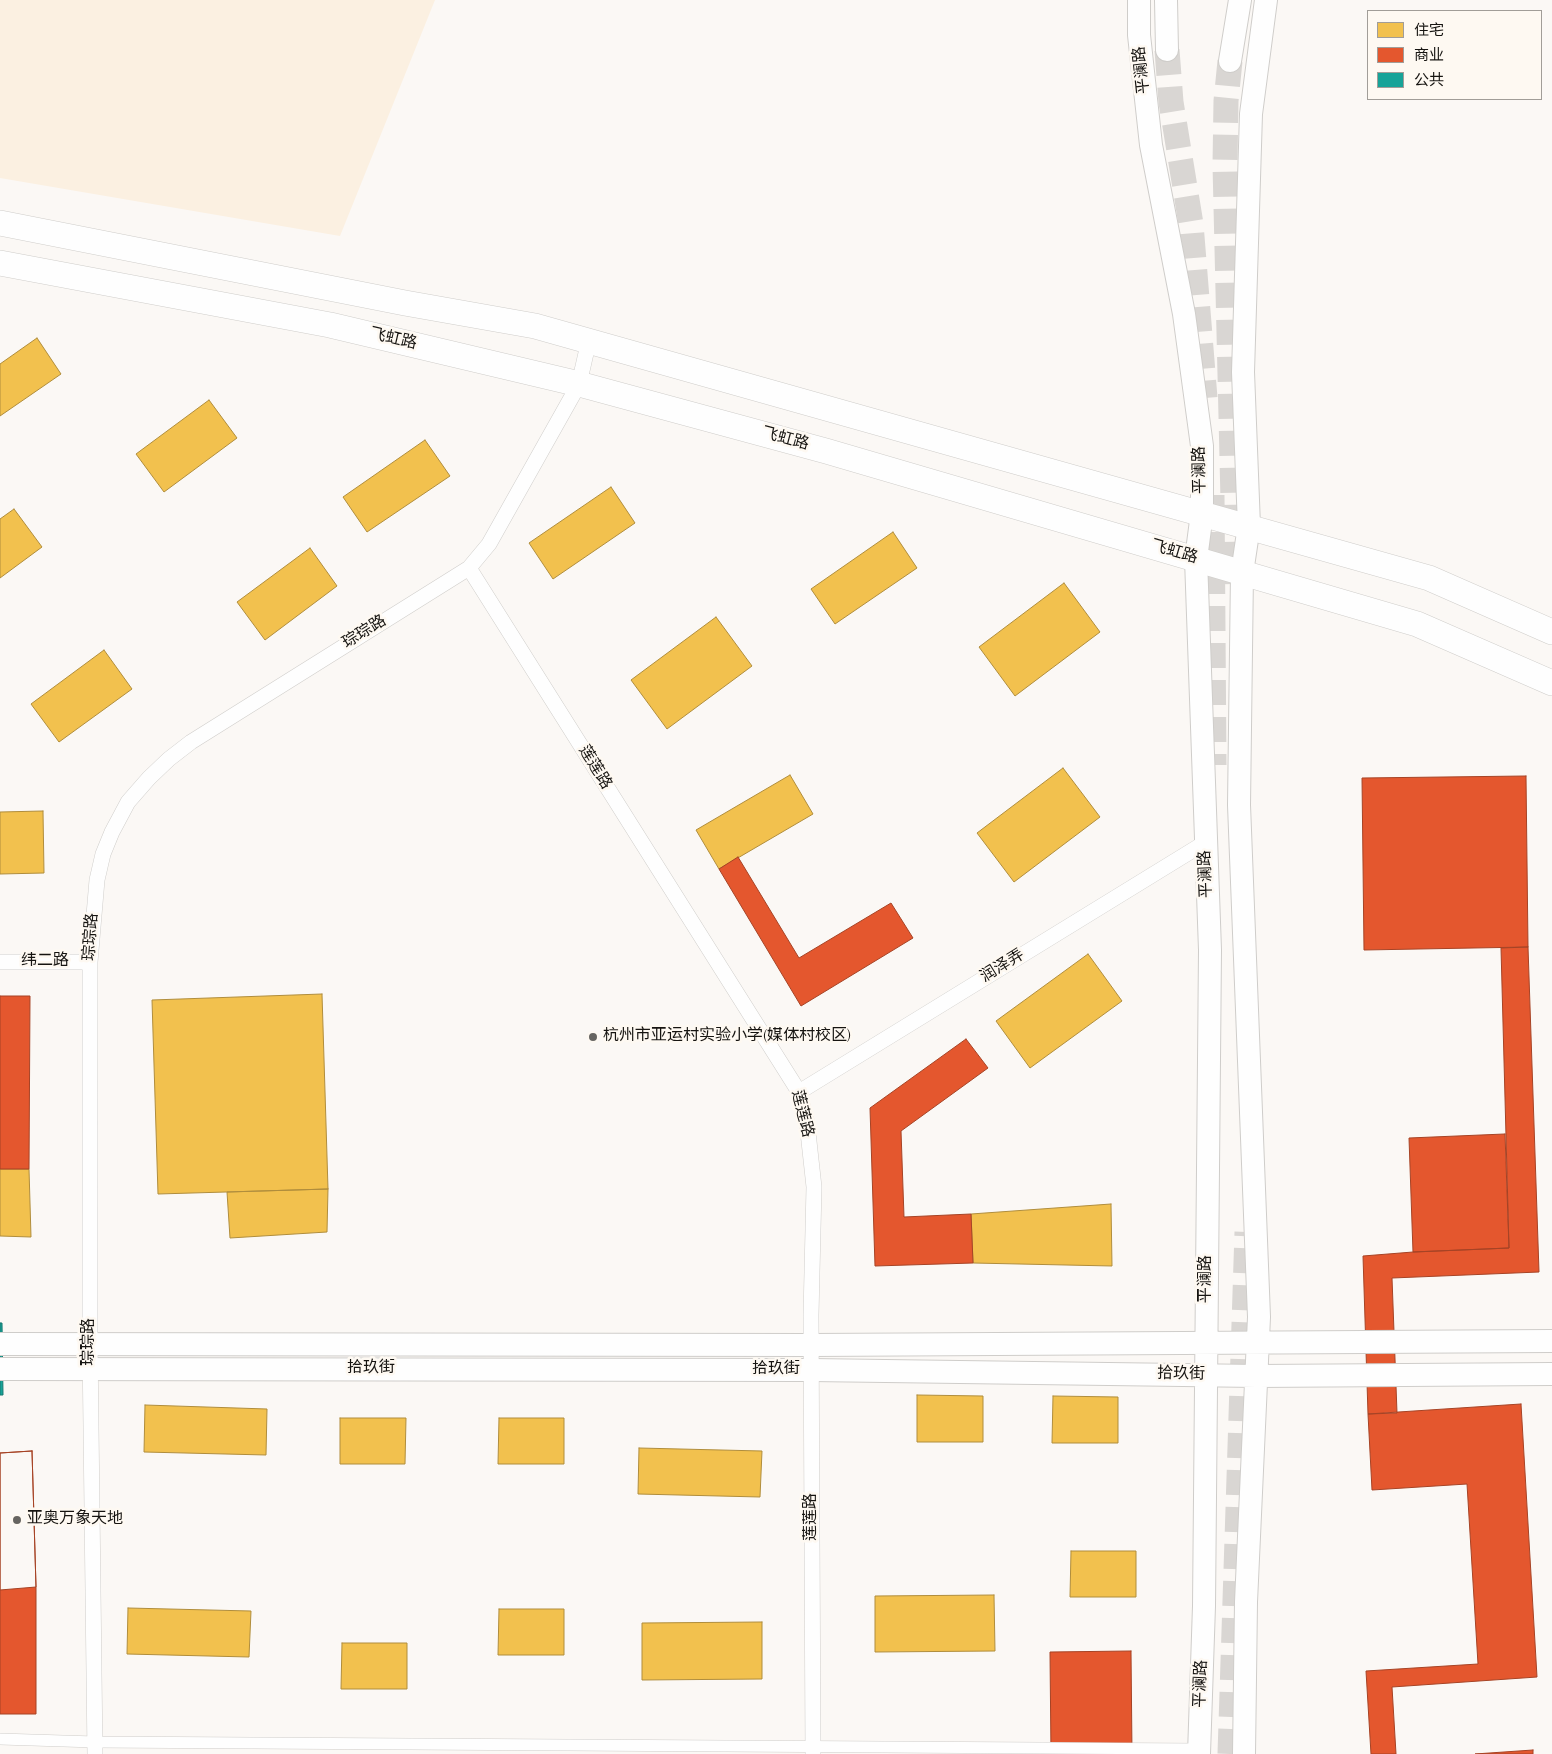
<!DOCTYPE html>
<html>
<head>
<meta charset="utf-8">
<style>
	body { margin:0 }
	#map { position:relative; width:1552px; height:1754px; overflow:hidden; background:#fbf8f5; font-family:Spectral,"Noto Sans SC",serif }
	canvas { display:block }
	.legend { position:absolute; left:1367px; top:10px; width:175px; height:90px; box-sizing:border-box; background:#fef9f2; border:1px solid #a19d98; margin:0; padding:6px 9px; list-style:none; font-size:15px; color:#161411 }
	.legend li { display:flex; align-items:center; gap:10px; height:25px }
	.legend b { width:25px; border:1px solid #a19d98 }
</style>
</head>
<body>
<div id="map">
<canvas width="1552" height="1754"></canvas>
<ul class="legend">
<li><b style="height:14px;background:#f2c14e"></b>住宅</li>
<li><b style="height:14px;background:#e4572e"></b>商业</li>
<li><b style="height:14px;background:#17a398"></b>公共</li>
</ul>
</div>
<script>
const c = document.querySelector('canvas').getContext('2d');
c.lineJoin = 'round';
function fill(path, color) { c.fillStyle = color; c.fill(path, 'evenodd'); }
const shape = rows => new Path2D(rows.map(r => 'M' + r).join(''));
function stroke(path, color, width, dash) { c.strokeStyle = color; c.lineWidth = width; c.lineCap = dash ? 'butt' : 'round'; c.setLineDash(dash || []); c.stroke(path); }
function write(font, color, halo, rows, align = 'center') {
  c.font = font + ' Spectral,"Noto Sans SC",serif'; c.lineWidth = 5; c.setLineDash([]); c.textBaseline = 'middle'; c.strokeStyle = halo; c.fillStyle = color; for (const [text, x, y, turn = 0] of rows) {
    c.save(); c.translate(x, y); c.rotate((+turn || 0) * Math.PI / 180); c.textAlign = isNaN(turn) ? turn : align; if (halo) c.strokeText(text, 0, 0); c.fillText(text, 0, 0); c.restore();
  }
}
fill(shape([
	[0,0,435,0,340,236,0,178]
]), '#fbf0e1');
const homes = shape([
	[37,338,61,374,0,416,0,364,37,338],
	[209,400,237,438,164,492,136,454,209,400],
	[425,440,450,476,367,532,343,497,425,440],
	[611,487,635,523,553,579,529,543,611,487],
	[14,509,42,547,0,578,0,519,14,509],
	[893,532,917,568,835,624,811,589,893,532],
	[310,548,337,586,265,640,237,602,310,548],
	[1064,583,1100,632,1015,696,979,647,1064,583],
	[716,617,752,666,667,729,631,680,716,617],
	[104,650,132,689,59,742,31,704,104,650],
	[1063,768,1100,817,1014,882,977,833,1063,768],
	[790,775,813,814,719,869,696,830,790,775],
	[43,811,44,873,0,874,0,812,43,811],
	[1088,954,1122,1001,1030,1068,996,1021,1088,954],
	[322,994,328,1189,158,1194,152,1000,322,994],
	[0,1169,29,1169,31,1237,0,1236,0,1169],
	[328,1189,327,1232,230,1238,227,1192,328,1189],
	[1111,1204,1112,1266,973,1263,971,1214,1111,1204],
	[917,1395,983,1396,983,1442,917,1442,917,1395],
	[1053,1396,1118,1397,1118,1443,1052,1443,1053,1396],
	[145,1405,267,1409,266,1455,144,1452,145,1405],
	[340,1418,406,1418,405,1464,340,1464,340,1418],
	[499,1418,564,1418,564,1464,498,1464,499,1418],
	[639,1448,762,1451,760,1497,638,1494,639,1448],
	[1071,1551,1136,1551,1136,1597,1070,1597,1071,1551],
	[994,1595,995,1651,875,1652,875,1596,994,1595],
	[128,1608,251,1611,249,1657,127,1654,128,1608],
	[499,1609,564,1609,564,1655,498,1655,499,1609],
	[762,1622,762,1679,642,1680,642,1623,762,1622],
	[342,1643,407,1643,407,1689,341,1689,342,1643]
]);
fill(homes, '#f2c14e');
stroke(homes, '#b08d3c', 1);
const shops = shape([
	[1526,776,1528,947,1364,950,1362,778,1526,776],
	[738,857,799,958,891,903,913,938,801,1006,719,869,738,857],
	[1528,947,1539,1272,1392,1278,1397,1413,1368,1414,1363,1256,1413,1252,1509,1248,1501,948,1528,947],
	[0,996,30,996,29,1169,0,1169,0,996],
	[966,1039,988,1068,901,1131,904,1217,971,1214,973,1263,875,1266,870,1108,966,1039],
	[1505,1134,1509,1248,1413,1252,1409,1138,1505,1134],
	[1521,1404,1537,1677,1392,1687,1396,1754,1371,1754,1366,1671,1478,1664,1467,1484,1372,1490,1368,1414,1521,1404],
	[32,1451,36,1587,36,1714,0,1714,0,1453,32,1451],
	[32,1451,36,1587,0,1590,0,1453,32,1451],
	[1131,1651,1132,1754,1051,1754,1050,1652,1131,1651],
	[1533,1750,1533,1754,1475,1754,1533,1750]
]);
fill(shops, '#e4572e');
stroke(shops, '#a64325', 1);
const public = shape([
	[0,1323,2,1323,3,1395,0,1395,0,1323]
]);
fill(public, '#17a398');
stroke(public, '#177870', 1);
stroke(shape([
	[1167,50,1171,102,1191,224,1205,398],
	[1230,61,1226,101,1225,165,1235,584],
	[1212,495,1214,765],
	[1230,1754,1247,1232]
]), '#d9d6d3', 25, [25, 12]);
const pedestrian = shape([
	[0,1739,95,1742,1199,1749]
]);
const minor = shape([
	[469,568,799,1092,807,1123,814,1187,811,1315,813,1754],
	[0,962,90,962],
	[799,1092,1206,842],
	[95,1754,90,1345,90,962,97,880,103,854,112,832,128,802,149,778,169,759,191,742,469,568,489,544,579,384,589,340]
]);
const secondary = shape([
	[1139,0,1139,35,1151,145,1184,314,1202,446,1202,513,1196,559,1210,950,1204,1606,1199,1754],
	[1166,0,1167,50],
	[1230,61,1240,0],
	[0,1344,811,1345,1552,1341],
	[0,1369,811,1370,1257,1376,1552,1374],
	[1244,1754,1246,1602,1259,1317,1239,805,1242,573,1249,526,1243,372,1251,114,1266,0]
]);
const primary = shape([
	[0,223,405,303,535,326,1429,578,1552,632],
	[0,263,330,325,579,384,826,451,1417,624,1552,683]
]);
stroke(pedestrian, '#cfcdca', 12);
stroke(minor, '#cfcdca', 16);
stroke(secondary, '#cfcdca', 24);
stroke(primary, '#cfcdca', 26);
stroke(pedestrian, '#fefefe', 11);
stroke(minor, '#fefefe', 15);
stroke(secondary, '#fefefe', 22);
stroke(primary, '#fefefe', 25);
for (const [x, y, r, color] of [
	[593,1037,5,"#666461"],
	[17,1520,5,"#666461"]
]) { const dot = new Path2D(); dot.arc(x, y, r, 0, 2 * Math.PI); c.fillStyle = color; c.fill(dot); stroke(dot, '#fef9f2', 2); }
write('16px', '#161411', '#fef9f2', [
	["平澜路",1143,70,-96],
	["飞虹路",393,340,13],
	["飞虹路",785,440,15],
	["平澜路",1201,470,-91],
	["飞虹路",1174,553,16],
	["琮琮路",365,633,-32],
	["莲莲路",594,768,58],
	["平澜路",1207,874,-92],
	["琮琮路",92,937,-86],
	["纬二路",45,962],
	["润泽弄",1003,967,-32],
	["莲莲路",801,1114,76],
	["平澜路",1207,1279,-90],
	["琮琮路",90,1342,-90],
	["拾玖街",371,1369],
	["拾玖街",776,1370],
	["拾玖街",1181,1375,1],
	["莲莲路",812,1517,-90],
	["平澜路",1202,1684,-88]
]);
write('16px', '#161411', '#fef9f2', [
	["杭州市亚运村实验小学(媒体村校区)",603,1037],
	["亚奥万象天地",27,1520]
], 'left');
</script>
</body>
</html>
